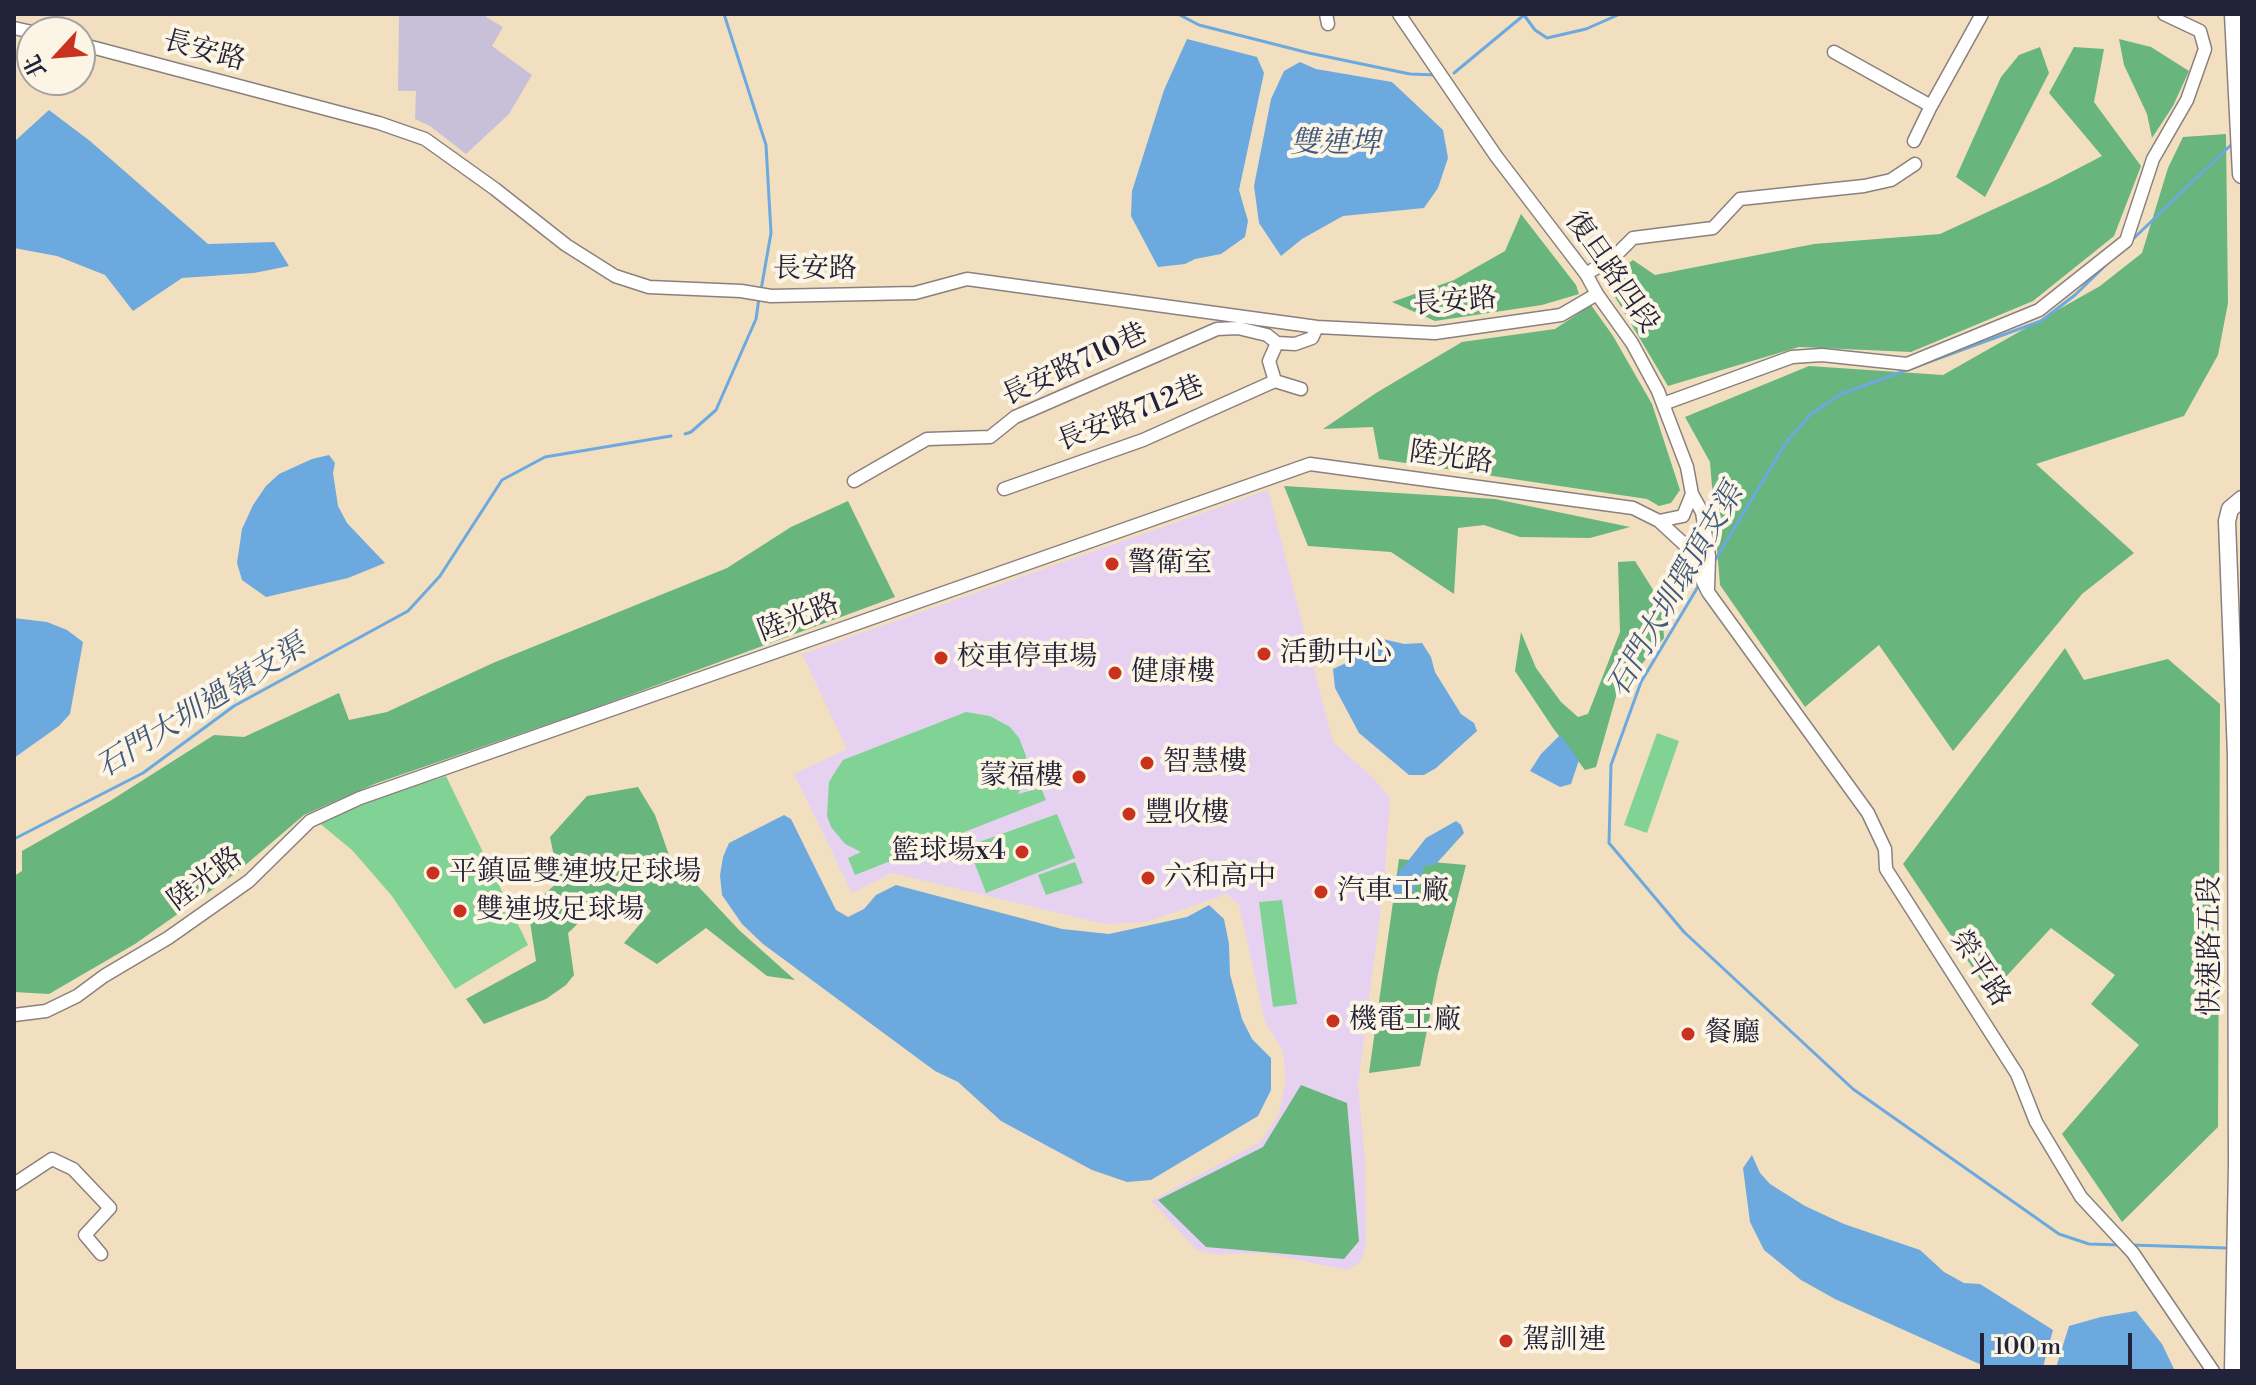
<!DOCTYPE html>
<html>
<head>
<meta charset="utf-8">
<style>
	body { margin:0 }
	#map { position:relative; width:2256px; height:1385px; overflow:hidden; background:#f2dfc0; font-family:"Libre Bodoni","Noto Serif TC",serif }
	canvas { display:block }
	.frame { position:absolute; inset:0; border:16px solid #22223b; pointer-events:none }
	.north { position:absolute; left:16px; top:16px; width:80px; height:80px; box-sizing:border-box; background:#fcf5e5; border:2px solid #a5a1a1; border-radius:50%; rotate:244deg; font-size:22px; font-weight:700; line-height:32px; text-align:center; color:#22223b }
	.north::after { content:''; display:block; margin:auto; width:28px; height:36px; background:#c8321e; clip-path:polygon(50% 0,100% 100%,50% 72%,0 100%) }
	.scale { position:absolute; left:1980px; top:1333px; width:152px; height:36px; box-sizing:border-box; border:4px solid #22223b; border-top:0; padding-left:10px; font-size:24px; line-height:28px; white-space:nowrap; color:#22223b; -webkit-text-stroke:6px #fcf5e5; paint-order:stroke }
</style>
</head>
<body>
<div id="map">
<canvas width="2256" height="1385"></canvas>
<div class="frame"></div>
<div class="north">北</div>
<div class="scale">100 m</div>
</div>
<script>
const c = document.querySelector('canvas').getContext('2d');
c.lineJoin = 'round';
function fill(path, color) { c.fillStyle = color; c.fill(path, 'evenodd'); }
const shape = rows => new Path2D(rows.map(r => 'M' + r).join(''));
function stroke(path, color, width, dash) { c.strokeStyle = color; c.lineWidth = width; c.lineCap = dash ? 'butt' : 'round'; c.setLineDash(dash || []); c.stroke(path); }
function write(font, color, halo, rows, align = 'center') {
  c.font = font + ' "Libre Bodoni","Noto Serif TC",serif'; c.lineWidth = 8; c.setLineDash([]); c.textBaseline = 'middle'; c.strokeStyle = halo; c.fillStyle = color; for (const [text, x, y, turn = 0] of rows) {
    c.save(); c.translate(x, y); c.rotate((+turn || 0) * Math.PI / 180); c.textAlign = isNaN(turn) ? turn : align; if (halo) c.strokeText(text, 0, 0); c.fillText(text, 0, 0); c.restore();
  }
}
fill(shape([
	[1268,490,1333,742,1373,778,1390,798,1384,883,1358,1085,1365,1160,1366,1244,1361,1262,1347,1270,1266,1253,1213,1254,1196,1249,1151,1201,1260,1142,1278,1116,1286,1080,1283,1051,1265,1022,1239,905,1227,894,1146,922,1104,924,892,873,852,893,794,774,847,749,802,654]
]), '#e6d2f0');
fill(shape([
	[399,14,488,14,486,17,503,27,492,46,532,75,509,114,466,154,430,126,415,119,416,91,398,91]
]), '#c8bfd8');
fill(shape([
	[966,712,990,716,1010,727,1019,738,1026,756,1024,783,1018,794,1041,788,1046,800,855,875,848,858,861,852,845,844,831,827,827,816,829,782,837,769,843,760],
	[1657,733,1679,741,1647,833,1624,825],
	[446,776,528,945,455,989,392,896,352,850,318,822,360,804],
	[1057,814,1075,858,986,893,968,846],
	[1075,862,1083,883,1046,895,1038,875],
	[1282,900,1297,1004,1273,1007,1259,902]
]), '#80d394');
fill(shape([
	[2119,39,2151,47,2189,71,2173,106,2152,138,2147,114,2124,65],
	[2040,47,2049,73,1985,197,1956,177,2001,77,2019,55],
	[2074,47,2104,49,2094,102,2141,166,2114,236,2033,301,1911,352,1799,347,1668,386,1605,280,1633,260,1655,275,1814,244,1940,234,2048,184,2102,156,2049,93],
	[2226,134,2228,303,2218,355,2184,416,2036,464,2134,553,2082,594,1953,751,1879,645,1805,707,1720,585,1710,462,1685,417,1809,366,1943,375,2100,286,2142,253,2168,168,2183,137],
	[1521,214,1576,285,1579,294,1542,305,1435,321,1392,302,1454,280,1505,251],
	[1591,305,1613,336,1652,404,1680,490,1671,503,1659,506,1647,499,1379,459,1373,427,1323,429,1376,393,1462,342,1555,329],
	[1284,486,1495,499,1630,527,1590,538,1520,537,1484,525,1458,528,1454,594,1391,552,1308,546],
	[848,501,895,597,592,709,377,783,304,815,236,873,135,944,49,994,14,992,14,876,22,871,22,851,110,801,214,735,244,737,339,693,349,720,387,712,493,663,727,568,791,527],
	[1635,561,1662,604,1664,638,1617,693,1596,767,1585,770,1553,728,1515,671,1521,632,1536,668,1561,702,1578,717,1588,714,1620,632,1618,562],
	[2065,648,2084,680,2168,659,2220,704,2218,1127,2122,1222,2062,1134,2139,1045,2091,1004,2115,975,2051,928,1990,994,1903,864],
	[638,787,655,815,671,861,695,883,739,930,795,980,767,976,706,928,657,964,624,943,651,911,636,897,587,915,568,933,574,975,566,985,546,999,484,1024,466,999,536,961,529,915,538,900,559,881,550,837,587,796],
	[1399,859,1466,865,1438,974,1420,1066,1369,1073],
	[1301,1085,1347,1103,1359,1241,1344,1259,1206,1247,1158,1200,1263,1147]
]), '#68b57e');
fill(shape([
	[1187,39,1257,57,1264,73,1239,190,1248,221,1245,237,1221,254,1195,259,1185,264,1158,267,1131,216,1132,191,1164,90],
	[1300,62,1316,69,1392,82,1443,130,1448,158,1438,188,1424,208,1343,216,1302,239,1281,256,1259,223,1254,186,1271,99,1284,71],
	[49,110,90,141,208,244,274,242,289,266,254,273,182,278,133,311,105,275,57,256,14,248,16,140],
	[329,455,335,463,333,473,338,506,347,523,385,563,348,578,266,597,242,580,237,563,242,529,253,505,266,486,279,474,312,459],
	[14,618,47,622,67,630,83,642,70,714,59,726,14,758],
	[1383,639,1404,644,1422,643,1431,657,1435,672,1461,714,1474,723,1477,731,1436,768,1424,775,1409,775,1359,733,1335,688,1333,669,1346,663,1356,648],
	[1560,735,1579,760,1571,784,1560,787,1530,771,1541,754],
	[784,815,791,819,836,910,848,917,864,909,876,895,896,885,1062,929,1109,934,1187,917,1209,905,1224,919,1229,944,1230,974,1242,1019,1252,1039,1271,1058,1271,1090,1258,1116,1151,1180,1127,1182,1092,1170,1001,1121,958,1082,935,1071,763,944,742,924,722,895,720,875,723,857,729,843],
	[1456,821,1461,825,1464,833,1436,864,1425,866,1412,895,1398,896,1393,890,1393,880,1426,838],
	[1752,1155,1760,1173,1770,1184,1805,1206,1844,1224,1920,1250,1944,1272,1964,1283,1980,1284,2053,1330,2042,1371,1995,1371,1835,1299,1801,1280,1764,1250,1750,1222,1743,1168],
	[2136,1311,2162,1344,2175,1371,2055,1371,2069,1326,2101,1317]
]), '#6ca9de');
stroke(shape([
	[724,14,766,145,771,233,761,290],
	[1178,14,1199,25,1309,53,1410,74,1437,75],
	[1454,73,1524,15,1535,30,1547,38,1586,29,1620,14],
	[2132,240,2233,143],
	[685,434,691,432,716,410,756,319,759,298],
	[1714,562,1787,441,1811,414,1841,394,2041,321,2075,295,2112,259],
	[1699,585,1641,682,1611,765,1609,843,1684,932,1853,1089,2059,1234,2089,1244,2120,1245],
	[14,839,143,773,234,706,408,611,440,576,502,480,545,457,671,436],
	[2131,1245,2226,1248]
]), '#6ca9de', 3);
const minor = shape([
	[1326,14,1328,24],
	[1399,14,1496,156,1586,274,1597,294,1632,343,1658,391,1687,467,1692,494,1702,512,1709,556,1708,589],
	[14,28,32,32],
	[80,44,379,123,425,139,495,189,566,245,615,276,649,287,741,291,771,296,915,293,967,279,1317,327,1435,333,1561,315,1597,294],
	[1834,52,1931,106,1914,141],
	[1931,106,1982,14],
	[1586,274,1614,257,1633,238,1713,228,1740,199,1864,186,1891,180,1915,164],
	[1277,343,1269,361,1275,381,1301,389],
	[1663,404,1792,357,1822,355,1907,364,2039,310,2126,241,2153,159,2187,100,2205,49,2200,31,2164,14],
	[854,481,927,439,990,437,1015,417,1217,329,1238,328,1267,335,1277,343,1295,344,1312,338,1317,327],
	[1004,489,1143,440,1275,381],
	[1659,521,1683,516,1692,494],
	[14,1015,46,1011,77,996,104,976,168,938,249,881,310,821,360,798,1310,464,1633,508,1659,521,1685,545,1708,592,1868,813,1885,849,1886,869,2017,1074,2036,1122,2081,1197,2133,1253,2213,1371],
	[14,1184,52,1159,73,1169,110,1208,85,1235,101,1254]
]);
const major = shape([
	[2233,1371,2237,1166,2236,755,2227,521,2230,509,2242,499]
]);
const highway = shape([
	[2234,14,2242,174]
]);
stroke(minor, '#8a807e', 15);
stroke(major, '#8a807e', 19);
stroke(highway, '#8a807e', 21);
stroke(minor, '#fff', 12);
stroke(major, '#fff', 16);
stroke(highway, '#fff', 18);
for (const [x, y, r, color] of [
	[1112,564,8,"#c8321e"],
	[1264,654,8,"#c8321e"],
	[941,658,8,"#c8321e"],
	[1115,673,8,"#c8321e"],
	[1147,763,8,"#c8321e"],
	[1079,777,8,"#c8321e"],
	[1129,814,8,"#c8321e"],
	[1022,852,8,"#c8321e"],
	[433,873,8,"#c8321e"],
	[1148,878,8,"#c8321e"],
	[1321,892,8,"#c8321e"],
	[460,911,8,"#c8321e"],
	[1333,1021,8,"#c8321e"],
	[1688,1034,8,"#c8321e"],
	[1506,1341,8,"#c8321e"]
]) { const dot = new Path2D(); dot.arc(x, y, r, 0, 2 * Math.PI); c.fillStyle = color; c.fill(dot); stroke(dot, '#fcf5e5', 3); }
write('28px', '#22223b', '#fcf5e5', [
	["長安路",204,52,15],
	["長安路",815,270],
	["復旦路四段",1611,273,55],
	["長安路",1455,303,-5],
	["長安路710巷",1075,366,-25],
	["長安路712巷",1131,415,-22],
	["陸光路",1451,459,8],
	["陸光路",799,619,-21],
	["陸光路",206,880,-37],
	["快速路五段",2211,946,-90],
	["榮平路",1979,969,57]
]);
write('28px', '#22223b', '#fcf5e5', [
	["警衛室",1128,564],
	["活動中心",1280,654],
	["校車停車場",957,658],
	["健康樓",1131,673],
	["智慧樓",1163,763],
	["蒙福樓",1063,777,"right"],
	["豐收樓",1145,814],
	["籃球場x4",1006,852,"right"],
	["平鎮區雙連坡足球場",449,873],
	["六和高中",1164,878],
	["汽車工廠",1337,892],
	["雙連坡足球場",476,911],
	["機電工廠",1349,1021],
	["餐廳",1704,1034],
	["駕訓連",1522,1341]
], 'left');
write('italic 30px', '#40587c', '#fcf5e5', [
	["雙連埤",1335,145],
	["石門大圳環頂支渠",1677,591,-60],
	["石門大圳過嶺支渠",202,708,-32]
]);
</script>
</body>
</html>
